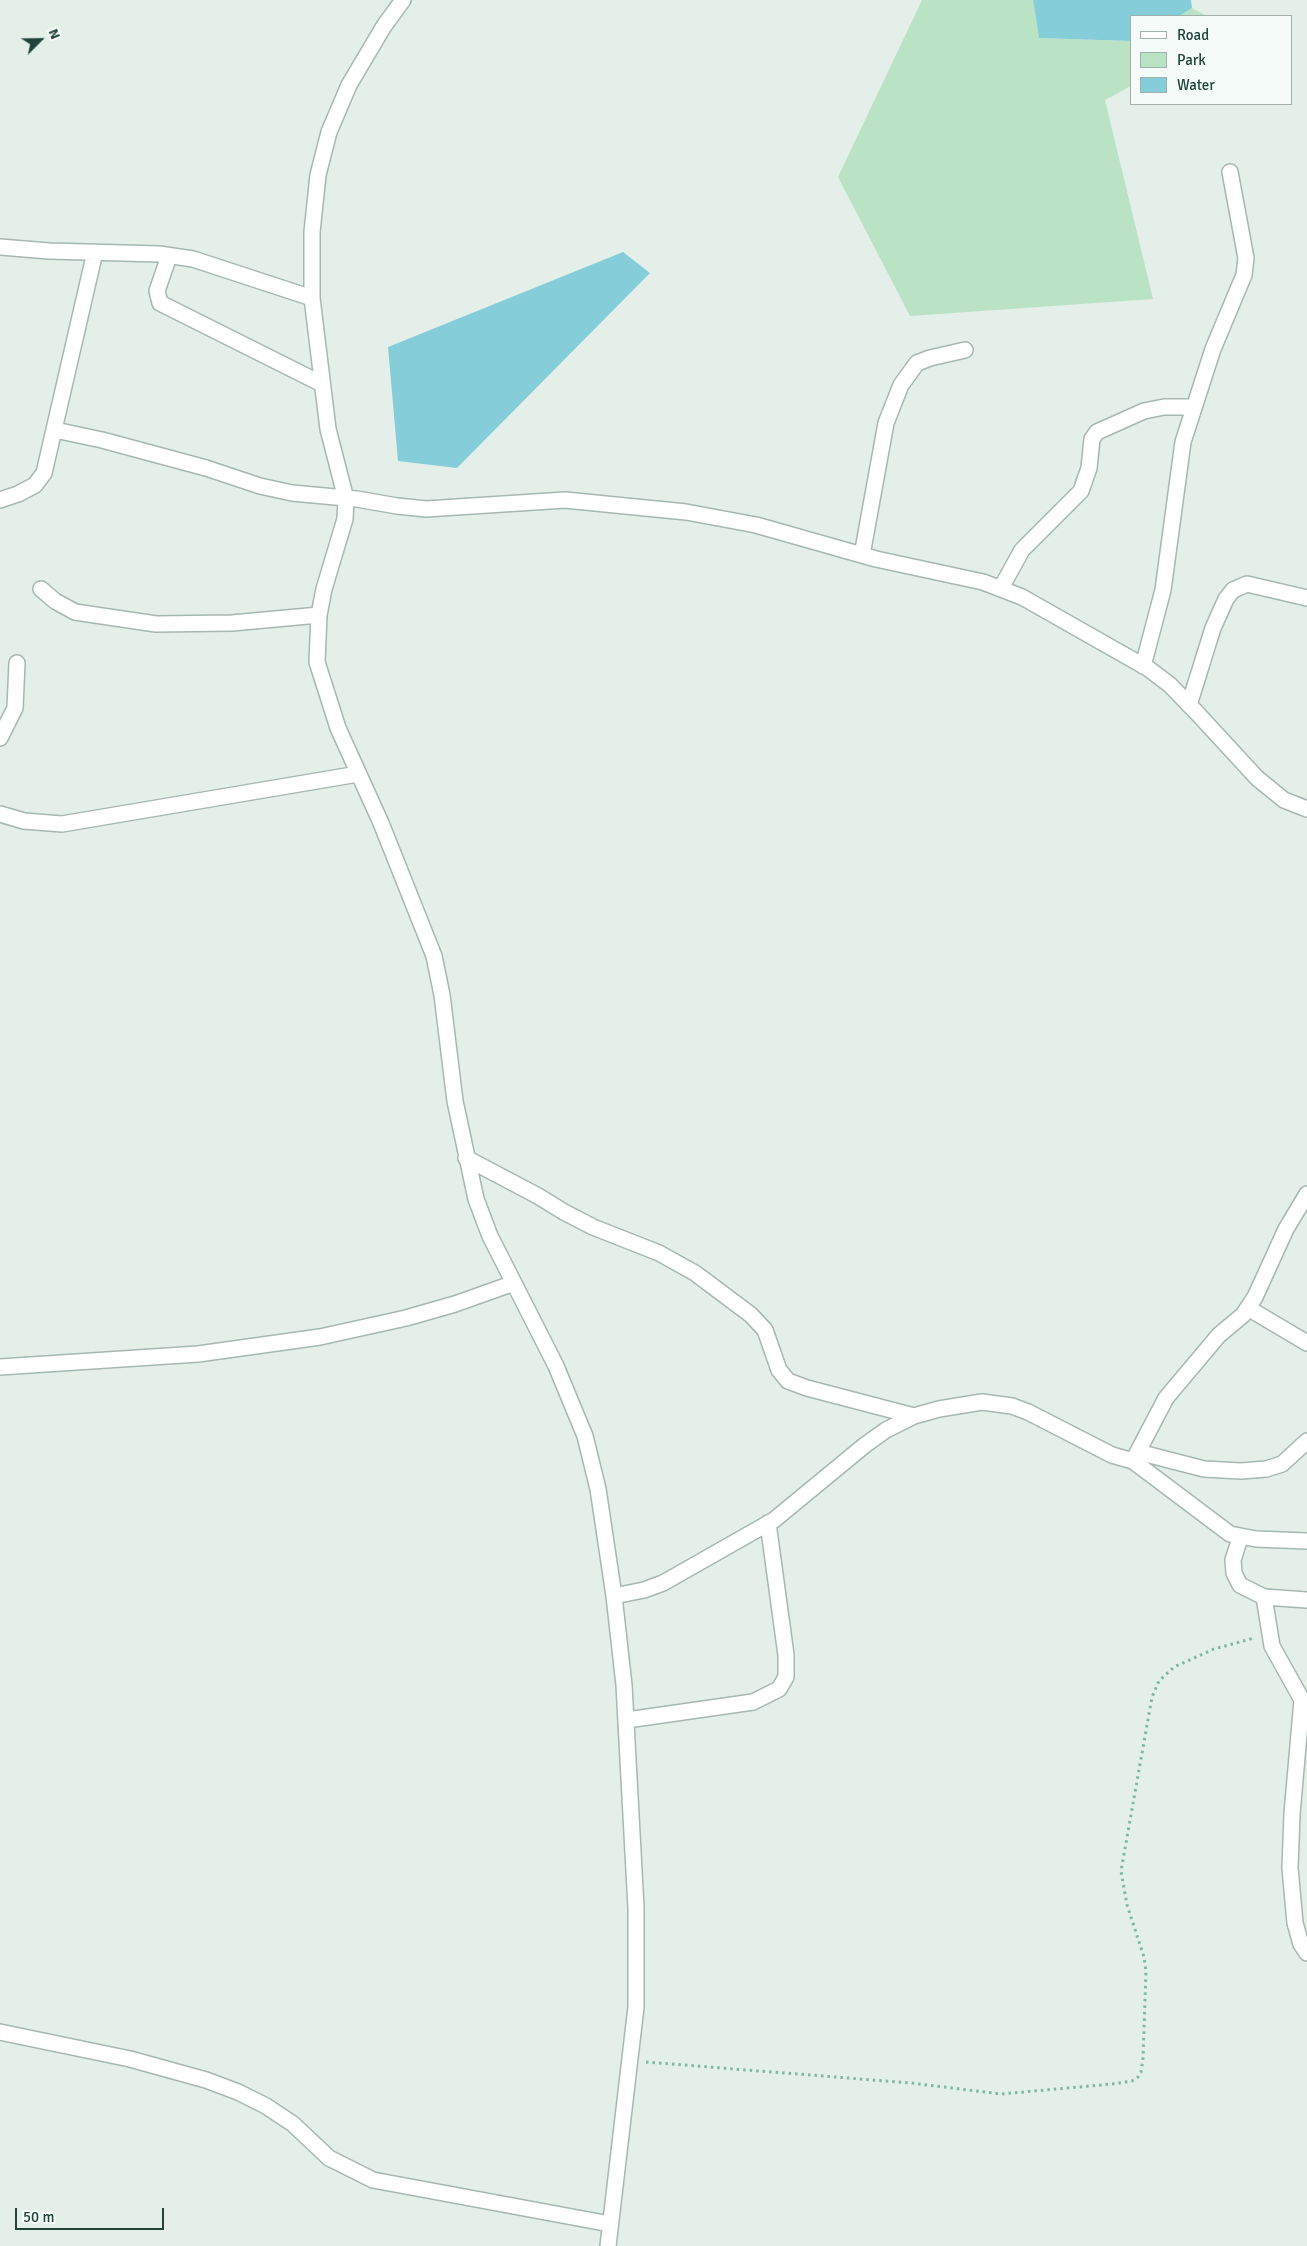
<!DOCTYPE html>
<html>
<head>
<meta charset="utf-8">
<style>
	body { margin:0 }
	#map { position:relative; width:1307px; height:2246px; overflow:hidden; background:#e4efea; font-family:Signika,sans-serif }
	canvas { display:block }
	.legend { position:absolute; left:1130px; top:15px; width:162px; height:90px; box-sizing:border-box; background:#f5fbf8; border:1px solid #a0b1ac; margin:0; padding:6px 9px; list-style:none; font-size:15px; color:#20433a }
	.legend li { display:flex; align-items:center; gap:10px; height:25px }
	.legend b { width:25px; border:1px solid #a0b1ac }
	.north { position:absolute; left:15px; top:15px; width:50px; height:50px; -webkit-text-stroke:4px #f5fbf8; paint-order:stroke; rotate:67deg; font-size:14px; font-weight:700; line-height:20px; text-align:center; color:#20433a }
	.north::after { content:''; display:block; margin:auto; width:18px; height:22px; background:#20433a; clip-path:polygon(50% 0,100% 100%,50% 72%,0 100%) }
	.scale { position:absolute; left:15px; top:2208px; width:149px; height:22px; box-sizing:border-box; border:2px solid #20433a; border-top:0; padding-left:6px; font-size:15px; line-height:18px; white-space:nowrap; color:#20433a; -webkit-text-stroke:4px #f5fbf8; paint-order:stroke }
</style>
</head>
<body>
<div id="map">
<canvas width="1307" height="2246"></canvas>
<ul class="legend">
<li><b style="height:6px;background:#fff"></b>Road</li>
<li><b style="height:14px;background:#bae2c5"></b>Park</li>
<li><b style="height:14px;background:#86cdda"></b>Water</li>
</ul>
<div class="north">N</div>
<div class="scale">50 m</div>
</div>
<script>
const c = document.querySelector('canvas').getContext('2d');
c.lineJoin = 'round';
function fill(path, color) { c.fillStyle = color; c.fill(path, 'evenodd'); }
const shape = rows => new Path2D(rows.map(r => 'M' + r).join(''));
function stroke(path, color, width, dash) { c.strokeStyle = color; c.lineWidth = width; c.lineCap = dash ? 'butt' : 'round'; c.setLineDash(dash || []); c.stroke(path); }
fill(shape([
	[922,0,1033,0,1039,38,1131,41,1131,86,1105,100,1153,299,910,316,838,177],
	[1192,8,1207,16,1179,16]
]), '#bae2c5');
fill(shape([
	[1033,0,1191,0,1192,8,1179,16,1131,16,1131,41,1039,38],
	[623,252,650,273,457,468,398,461,388,347]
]), '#86cdda');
const minor = shape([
	[403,0,384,26,349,85,329,132,318,175,312,232,312,298,328,429,346,499,345,519,324,589,319,615,317,662,338,728,381,823,434,956,442,995,455,1101,476,1199,490,1236,556,1366,585,1436,598,1489,614,1596,624,1685,636,1908,636,2007,608,2246],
	[0,247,49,251,159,254,193,259,312,298],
	[169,256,157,291,160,303,322,384],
	[55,430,102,440,206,468,260,486,292,493,357,499,397,506,426,509,565,500,686,512,756,525,876,559,983,582,1022,597,1149,669,1170,685,1198,714,1257,778,1284,800,1307,809],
	[0,500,18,494,35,485,44,473,95,252],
	[862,555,886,423,901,385,917,363,930,358,965,350],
	[1001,588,1022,550,1081,491,1089,468,1092,439,1097,432,1144,411,1164,407,1193,407],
	[41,589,55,601,75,612,156,624,232,623,319,615],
	[1143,666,1163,590,1183,442,1213,349,1244,275,1246,258,1230,172],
	[1189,705,1213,628,1226,599,1233,590,1247,584,1307,598],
	[0,738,15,708,17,663],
	[0,814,24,821,62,824,358,774],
	[466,1158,538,1196,564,1212,593,1227,659,1253,695,1273,751,1315,765,1330,779,1370,788,1381,807,1388,914,1416],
	[1248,1308,1307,1343],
	[0,1367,198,1354,320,1337,406,1318,455,1304,514,1283],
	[1138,1452,1204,1469,1241,1471,1266,1469,1282,1464,1307,1441],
	[1133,1461,1166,1398,1219,1335,1243,1315,1255,1297,1286,1229,1307,1194],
	[1240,1538,1233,1560,1234,1573,1240,1585,1264,1597,1307,1600],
	[614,1596,644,1590,663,1583,774,1520,865,1445,886,1430,914,1416,939,1409,982,1402,1012,1406,1028,1412,1112,1455,1133,1461,1230,1534,1256,1539,1307,1541],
	[1264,1597,1272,1646,1302,1700,1292,1814,1290,1868,1295,1923,1301,1944,1307,1953],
	[627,1720,753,1702,779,1689,786,1677,786,1655,768,1523],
	[0,2032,130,2059,206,2080,238,2092,266,2106,293,2124,329,2158,373,2180,610,2224]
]);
stroke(minor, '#a5b8b2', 18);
stroke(shape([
	[646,2062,911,2083,1001,2094,1112,2084,1132,2081,1138,2077,1141,2072,1143,2058,1146,1971,1144,1957,1127,1905,1121,1871,1152,1697,1159,1681,1174,1667,1214,1649,1254,1638]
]), '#80b6a5', 3, [2.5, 4]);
stroke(minor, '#fff', 15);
</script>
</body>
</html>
